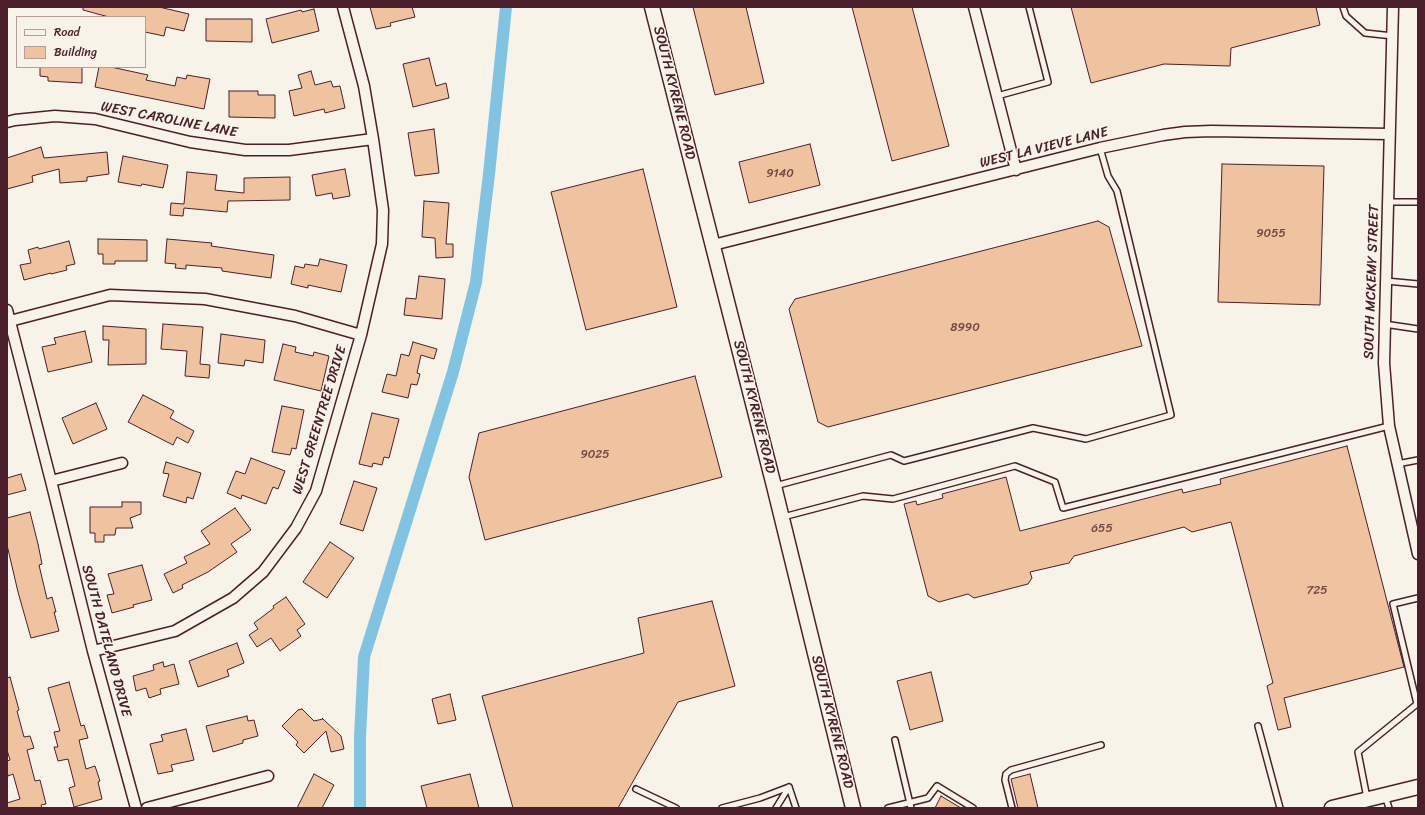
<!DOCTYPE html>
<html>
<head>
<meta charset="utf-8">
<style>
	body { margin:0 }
	#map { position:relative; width:1425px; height:815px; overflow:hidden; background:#f7f3e8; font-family:Sriracha,sans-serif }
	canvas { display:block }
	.frame { position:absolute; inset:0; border:8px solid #4a1f2b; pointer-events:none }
	.legend { position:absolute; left:16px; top:16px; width:130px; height:52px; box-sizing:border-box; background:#f7f3e8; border:1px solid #b29e9c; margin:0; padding:5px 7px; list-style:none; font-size:12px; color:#4a1f2b }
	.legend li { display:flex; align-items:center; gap:8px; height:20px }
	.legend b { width:20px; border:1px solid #b29e9c }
</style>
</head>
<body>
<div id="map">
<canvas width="1425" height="815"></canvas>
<div class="frame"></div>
<ul class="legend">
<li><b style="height:5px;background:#f7f3e8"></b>Road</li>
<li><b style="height:11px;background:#efc39f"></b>Building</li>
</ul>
</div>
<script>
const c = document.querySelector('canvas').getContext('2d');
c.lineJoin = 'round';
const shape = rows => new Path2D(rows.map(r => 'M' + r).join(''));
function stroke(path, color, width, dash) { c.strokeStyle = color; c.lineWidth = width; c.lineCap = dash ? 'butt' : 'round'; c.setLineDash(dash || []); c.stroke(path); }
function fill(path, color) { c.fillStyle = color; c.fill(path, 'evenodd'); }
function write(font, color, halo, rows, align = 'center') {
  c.font = font + ' Sriracha,sans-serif'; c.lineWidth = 3; c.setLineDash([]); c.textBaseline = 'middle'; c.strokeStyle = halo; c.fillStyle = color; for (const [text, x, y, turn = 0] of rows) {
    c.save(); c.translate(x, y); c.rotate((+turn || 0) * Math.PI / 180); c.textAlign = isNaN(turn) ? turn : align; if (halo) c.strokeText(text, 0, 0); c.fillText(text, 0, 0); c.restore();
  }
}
stroke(shape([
	[360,808,360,737,364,657,453,372,476,282,489,174,506,7]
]), '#81c3e1', 12);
const building = shape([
	[83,7,159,7,189,14,184,31,166,27,164,36,145,32,145,17,109,17,83,10,83,7],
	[370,7,412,7,415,17,390,23,391,26,376,29,370,7],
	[693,7,746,7,764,83,715,95,693,7],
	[852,7,912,7,949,146,892,161,852,7],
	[1071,7,1316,7,1320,25,1231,48,1230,66,1164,64,1091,83,1071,7],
	[314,9,319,31,272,43,266,19,301,10,302,12,314,9],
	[206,19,252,19,252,42,206,41,206,19],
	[429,58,436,86,446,83,449,98,413,107,403,64,429,58],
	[40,67,82,67,82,83,48,81,48,77,40,76,40,67],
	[99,67,111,67,148,75,146,80,175,86,177,77,186,79,187,75,210,79,204,109,95,87,99,67],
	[311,71,315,85,331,81,333,87,340,86,345,108,325,113,324,109,294,116,289,91,302,88,298,75,311,71],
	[229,91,258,91,258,95,275,95,275,118,229,117,229,91],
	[434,129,439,173,415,176,408,133,434,129],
	[810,144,820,185,749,203,739,162,810,144],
	[41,147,44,158,107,152,109,174,87,177,87,181,60,183,59,169,32,176,33,182,7,189,7,158,41,147],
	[123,156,168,165,163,188,142,184,141,186,118,182,123,156],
	[1222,164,1324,166,1320,305,1218,302,1222,164],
	[345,169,350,196,333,199,332,193,316,196,312,175,345,169],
	[643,169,677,307,586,330,551,192,643,169],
	[187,172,217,175,215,190,244,193,244,178,290,177,290,200,228,201,227,212,184,208,183,216,170,215,171,203,184,204,187,172],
	[424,201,449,203,446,244,453,244,453,257,436,258,435,238,422,237,424,201],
	[1098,221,1109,227,1142,346,828,427,818,422,789,309,795,299,1098,221],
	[98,239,147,240,147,261,115,261,115,264,103,264,103,254,98,254,98,239],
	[167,239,212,243,211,246,274,255,271,278,222,271,222,268,186,265,186,269,175,268,176,264,165,263,167,239],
	[69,241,75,264,66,266,67,270,51,274,51,273,24,280,20,265,31,263,28,250,38,247,39,249,69,241],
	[320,259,347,265,341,292,308,285,308,288,291,284,295,266,304,268,305,264,318,266,320,259],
	[419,276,445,279,442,319,404,315,406,298,416,299,419,276],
	[163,324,203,327,200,364,210,365,209,378,185,376,187,351,161,349,163,324],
	[103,326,146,329,146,364,108,365,109,340,103,340,103,326],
	[85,331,92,362,48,372,42,347,56,344,54,338,85,331],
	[221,334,265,340,263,363,245,360,244,366,218,363,221,334],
	[413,342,437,349,434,359,421,355,417,373,420,374,417,385,411,384,408,398,382,392,387,374,396,376,401,354,409,356,413,342],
	[283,344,296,347,295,352,313,356,314,352,329,356,321,391,274,380,283,344],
	[695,376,722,477,485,540,469,477,479,433,695,376],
	[143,395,174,411,170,418,194,431,188,443,177,437,173,445,128,422,143,395],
	[96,403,107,429,73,444,62,418,96,403],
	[282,406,304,410,296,449,292,448,290,455,272,452,282,406],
	[372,413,399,419,389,458,384,457,382,465,373,463,372,467,359,464,372,413],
	[1347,446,1404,667,1284,698,1291,727,1278,730,1267,686,1273,683,1231,522,1192,532,1184,527,1074,556,1069,563,1030,572,1032,578,1028,584,974,598,968,594,939,602,928,596,904,504,916,501,917,505,943,498,942,494,1006,477,1020,531,1182,489,1183,493,1221,484,1220,479,1347,446],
	[251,458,285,471,278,489,273,487,266,504,242,495,241,499,227,493,236,471,245,474,251,458],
	[166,462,201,473,193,499,187,497,186,503,163,496,169,474,163,473,166,462],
	[21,474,26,490,7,495,7,478,21,474],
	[354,481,377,488,363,531,340,524,354,481],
	[122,502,141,502,141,514,130,518,133,528,116,528,115,535,104,535,104,542,95,542,95,533,90,533,90,507,122,507,122,502],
	[235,508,251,530,231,544,237,552,208,572,182,585,183,588,173,593,164,574,187,563,184,557,210,544,201,531,235,508],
	[30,512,38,544,42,564,39,565,47,599,52,597,56,612,54,612,59,631,31,638,18,592,7,545,7,518,30,512],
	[330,542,354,558,327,598,303,582,330,542],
	[142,565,152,600,133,605,134,607,112,613,107,595,114,594,108,574,142,565],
	[286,597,305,624,297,630,301,636,280,651,271,638,257,647,249,635,258,629,254,623,274,608,273,606,286,597],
	[712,601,735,686,678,702,618,808,513,808,482,696,644,653,638,618,712,601],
	[237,643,244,663,227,670,229,676,198,687,189,661,237,643],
	[163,662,164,667,174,664,179,684,160,689,161,694,149,698,146,688,136,691,133,676,154,670,153,665,163,662],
	[931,672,943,721,910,730,897,681,931,672],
	[10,677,19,710,17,711,24,737,30,736,34,748,27,750,35,781,40,780,46,804,41,805,42,808,7,808,7,803,20,799,13,774,8,776,7,771,7,761,10,760,7,750,7,678,10,677],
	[69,682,81,726,84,725,88,738,79,740,86,769,95,766,100,781,98,782,102,799,74,807,69,788,75,786,68,759,58,761,54,747,58,747,54,732,60,731,48,688,69,682],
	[450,694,456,720,438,724,432,699,450,694],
	[302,709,314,721,323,719,322,718,341,736,344,749,331,752,326,731,304,753,296,745,298,742,282,726,298,710,302,709],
	[247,716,248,721,254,720,258,736,243,740,243,743,213,752,206,726,247,716],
	[186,729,194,760,171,765,173,771,158,774,150,744,163,741,161,735,186,729],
	[314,774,334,785,322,808,297,808,314,774],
	[470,774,479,808,427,808,421,786,470,774],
	[1030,774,1038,808,1018,808,1011,779,1030,774],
	[941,796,961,808,935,808,941,796]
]);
fill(building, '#efc39f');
stroke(building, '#4a1f2b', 1);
const service = shape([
	[1343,7,1346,16,1365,33,1393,36],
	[997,96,1048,82,1029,7],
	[1388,202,1418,202],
	[1386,281,1418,284],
	[1384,324,1418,329],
	[1397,464,1418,460],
	[775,486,891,455,904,461,1033,428,1086,439,1171,415,1117,191,1108,176,1100,148],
	[783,517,863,496,893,499,1015,466,1055,482,1063,508,1389,426],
	[1258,726,1280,808],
	[895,740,911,808],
	[789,787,796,808],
	[636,789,676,808],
	[1385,796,1389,808],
	[1367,798,1358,752,1417,704,1393,604,1418,598],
	[722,808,760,798,789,787],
	[776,808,789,787],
	[888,808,928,798,937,786,973,808],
	[1012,808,1005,780,1006,774,1011,770,1101,745]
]);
const minor = shape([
	[974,7,1016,170],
	[1393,7,1384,363,1389,426,1418,554],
	[7,122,15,120,55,116,95,119,190,142,245,150,289,150,373,139],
	[713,245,1100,148,1163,135,1185,132,1211,131,1389,134],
	[7,310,51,481,93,651,136,808],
	[10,321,110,295,205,299,295,316,361,335],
	[51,481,122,463],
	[93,651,175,631,233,598,263,572,296,528,316,491,361,335,382,244,383,210,373,139,364,86,343,7],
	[147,808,268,776]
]);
const secondary = shape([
	[652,7,774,486,853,808],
	[1332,808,1418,787]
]);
stroke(service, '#4a1f2b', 8);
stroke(minor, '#4a1f2b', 13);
stroke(secondary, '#4a1f2b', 17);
stroke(service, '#f7f3e8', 5);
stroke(minor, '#f7f3e8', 10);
stroke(secondary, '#f7f3e8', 14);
write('12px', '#734848', null, [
	["9140",780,174],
	["9055",1271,234],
	["8990",965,328],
	["9025",595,455],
	["655",1102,529],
	["725",1317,591]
]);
write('14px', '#4a1f2b', '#f7f3e8', [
	["SOUTH KYRENE ROAD",674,93,76],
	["WEST CAROLINE LANE",169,120,11],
	["WEST LA VIEVE LANE",1044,148,-14],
	["SOUTH MCKEMY STREET",1372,282,-88],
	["SOUTH KYRENE ROAD",754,407,76],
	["WEST GREENTREE DRIVE",320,420,-73],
	["SOUTH DATELAND DRIVE",106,641,75],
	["SOUTH KYRENE ROAD",832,722,76]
]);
</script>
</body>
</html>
